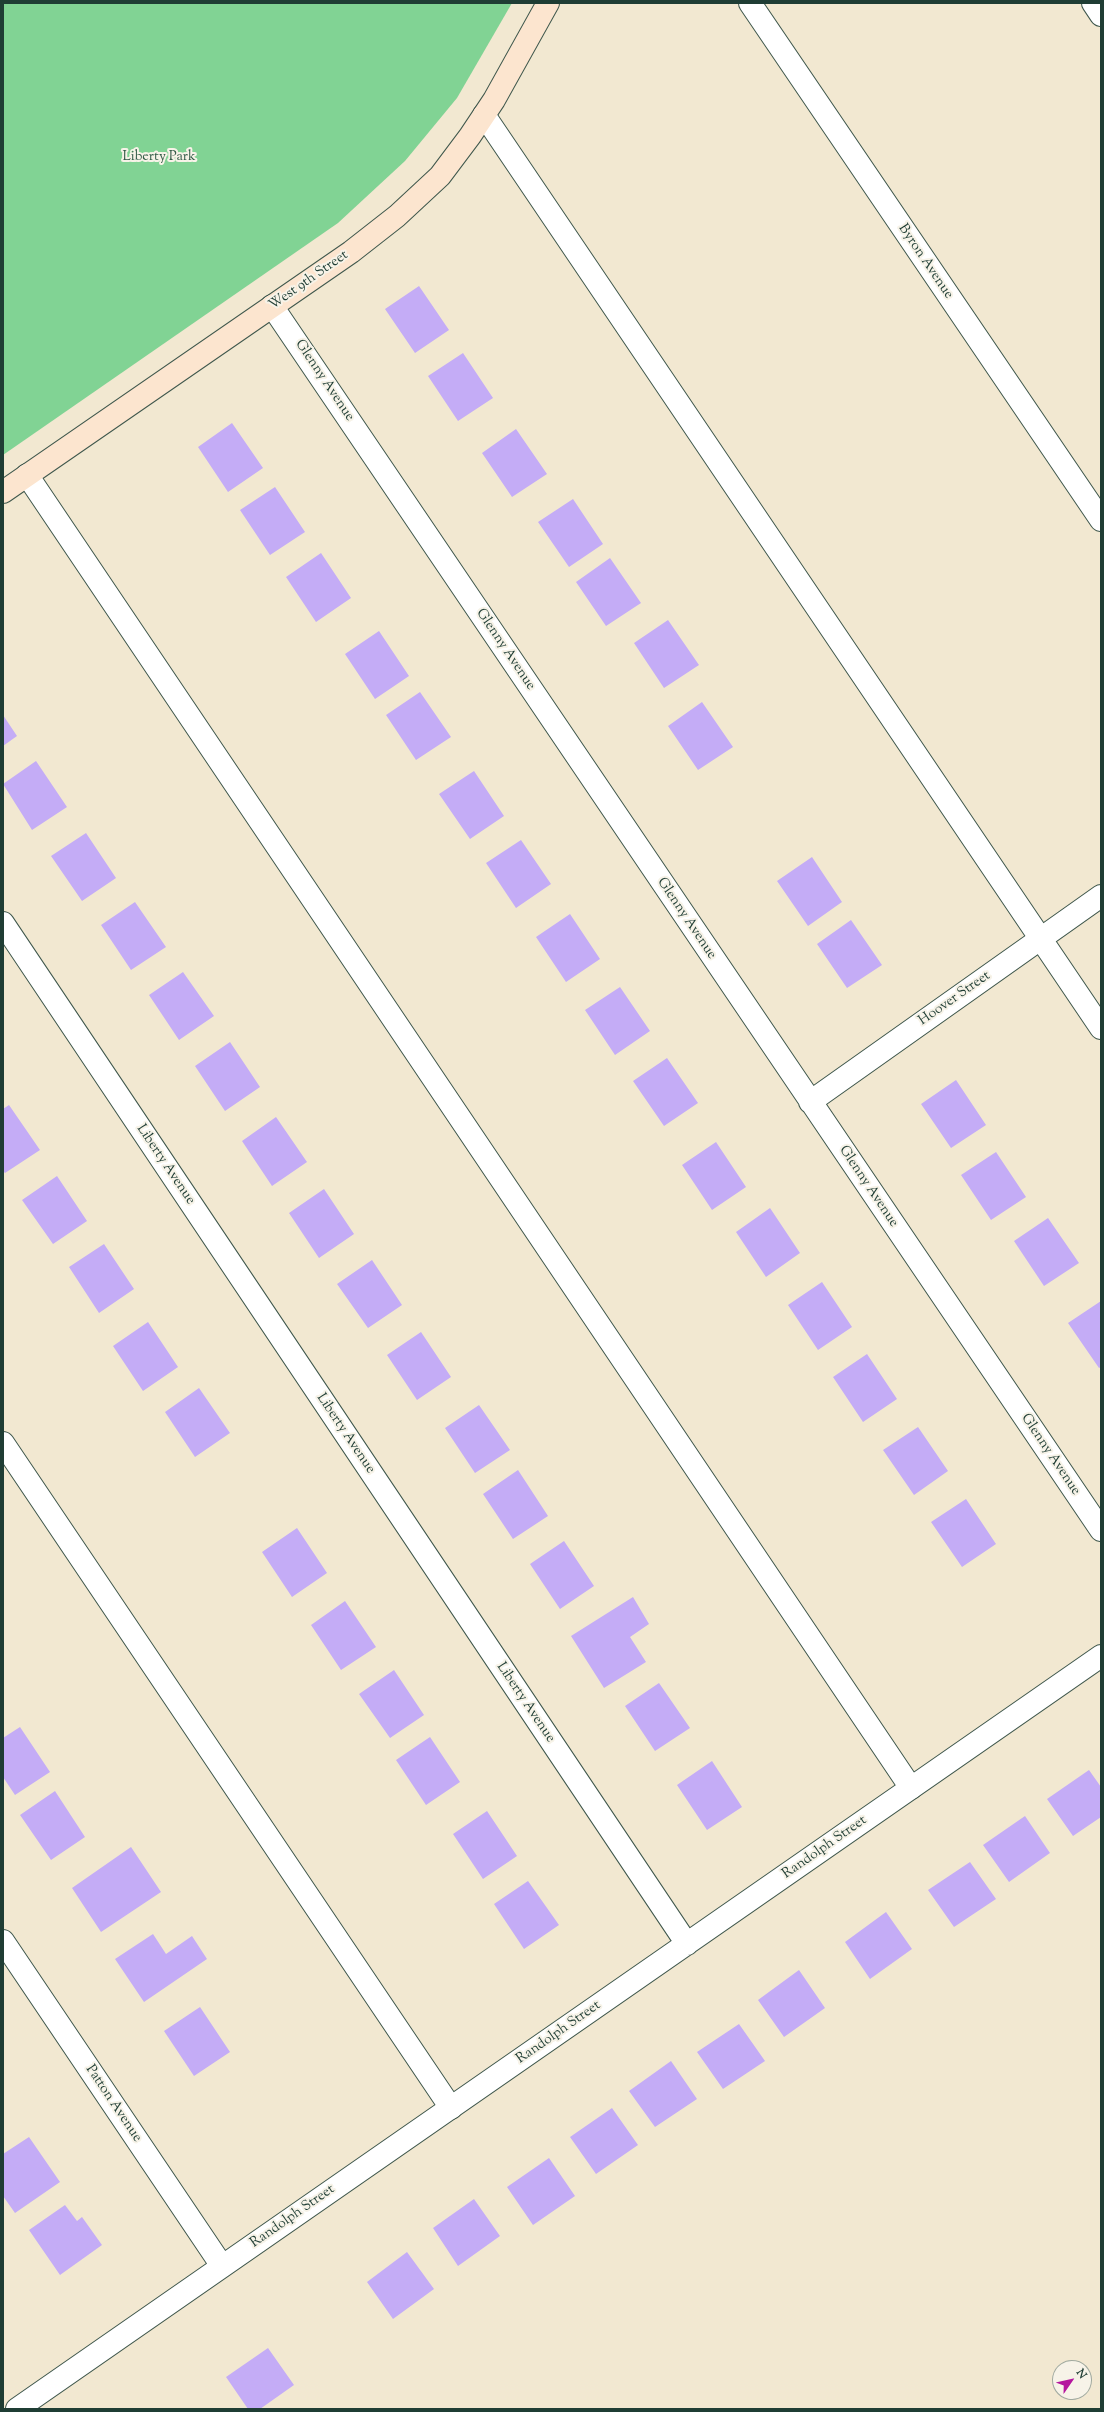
<!DOCTYPE html>
<html>
<head>
<meta charset="utf-8">
<style>
	body { margin:0 }
	#map { position:relative; width:1104px; height:2412px; overflow:hidden; background:#f2e8d1; font-family:"Sorts Mill Goudy",serif }
	canvas { display:block }
	.frame { position:absolute; inset:0; border:4px solid #1f3d34; pointer-events:none }
	.north { position:absolute; left:1052px; top:2360px; width:40px; height:40px; box-sizing:border-box; background:#f7f3e8; border:1px solid #a1aaa0; border-radius:50%; rotate:56deg; font-size:11px; font-weight:700; line-height:16px; text-align:center; color:#1f3d34 }
	.north::after { content:''; display:block; margin:auto; width:14px; height:18px; background:#b5179e; clip-path:polygon(50% 0,100% 100%,50% 72%,0 100%) }
</style>
</head>
<body>
<div id="map">
<canvas width="1104" height="2412"></canvas>
<div class="frame"></div>
<div class="north">N</div>
</div>
<script>
const c = document.querySelector('canvas').getContext('2d');
c.lineJoin = 'round';
function fill(path, color) { c.fillStyle = color; c.fill(path, 'evenodd'); }
const shape = rows => new Path2D(rows.map(r => 'M' + r).join(''));
function stroke(path, color, width, dash) { c.strokeStyle = color; c.lineWidth = width; c.lineCap = dash ? 'butt' : 'round'; c.setLineDash(dash || []); c.stroke(path); }
function write(font, color, halo, rows, align = 'center') {
  c.font = font + ' "Sorts Mill Goudy",serif'; c.lineWidth = 4; c.setLineDash([]); c.textBaseline = 'middle'; c.strokeStyle = halo; c.fillStyle = color; for (const [text, x, y, turn = 0] of rows) {
    c.save(); c.translate(x, y); c.rotate((+turn || 0) * Math.PI / 180); c.textAlign = isNaN(turn) ? turn : align; if (halo) c.strokeText(text, 0, 0); c.fillText(text, 0, 0); c.restore();
  }
}
fill(shape([
	[3,3,512,3,457,98,405,161,338,223,3,455]
]), '#81d394');
fill(shape([
	[419,286,449,330,415,353,385,309],
	[463,353,493,398,458,421,428,376],
	[232,423,263,468,228,492,198,447],
	[516,429,547,474,512,497,482,453],
	[275,487,305,532,270,555,240,510],
	[573,499,603,544,569,567,538,522],
	[321,553,351,598,316,622,286,577],
	[610,558,641,603,606,626,576,582],
	[668,620,699,665,664,688,634,643],
	[379,631,409,676,375,699,345,654],
	[420,692,451,737,416,760,386,715],
	[702,702,733,747,698,770,668,726],
	[3,715,17,736,3,746],
	[36,761,67,807,32,830,3,784],
	[474,771,504,816,470,839,439,794],
	[86,833,116,878,82,901,51,856],
	[521,840,551,884,516,908,486,863],
	[812,857,842,902,808,926,777,881],
	[135,902,166,947,131,970,101,925],
	[570,914,600,959,566,982,536,937],
	[851,920,882,965,847,988,817,944],
	[183,972,214,1016,179,1040,149,995],
	[620,987,650,1031,615,1055,585,1010],
	[230,1042,260,1087,225,1111,195,1066],
	[667,1058,698,1103,664,1126,633,1081],
	[956,1080,986,1125,951,1148,921,1104],
	[9,1105,40,1150,5,1173,3,1171,3,1109],
	[276,1117,307,1162,272,1186,242,1141],
	[716,1142,746,1187,712,1210,682,1165],
	[996,1152,1026,1197,991,1220,961,1175],
	[57,1176,87,1221,53,1244,22,1200],
	[324,1189,354,1234,319,1258,289,1213],
	[770,1208,800,1253,766,1277,736,1232],
	[1048,1218,1079,1263,1044,1286,1014,1241],
	[104,1244,134,1289,99,1313,69,1267],
	[372,1260,402,1305,368,1328,337,1284],
	[822,1282,852,1327,818,1350,788,1305],
	[1101,1301,1101,1367,1099,1368,1068,1323],
	[148,1322,178,1367,143,1391,113,1346],
	[421,1332,451,1377,417,1400,387,1355],
	[867,1354,897,1399,863,1422,833,1377],
	[199,1388,230,1433,195,1457,165,1412],
	[479,1405,510,1450,475,1473,445,1428],
	[918,1427,948,1471,914,1495,883,1450],
	[518,1470,548,1516,513,1539,483,1494],
	[966,1499,996,1544,962,1567,931,1522],
	[297,1528,327,1573,292,1597,262,1552],
	[564,1541,594,1586,560,1609,530,1564],
	[633,1597,649,1624,630,1637,646,1662,604,1688,571,1636],
	[345,1601,376,1647,341,1670,311,1625],
	[394,1670,424,1715,390,1738,359,1694],
	[659,1683,690,1728,655,1751,625,1706],
	[20,1727,50,1772,15,1795,3,1777,3,1738],
	[430,1737,460,1782,426,1805,396,1760],
	[712,1761,742,1807,707,1830,677,1785],
	[1089,1770,1101,1787,1101,1817,1073,1836,1047,1799],
	[55,1791,85,1837,51,1860,20,1815],
	[487,1811,517,1856,483,1879,453,1834],
	[1025,1816,1050,1853,1009,1882,983,1845],
	[131,1847,161,1892,101,1932,72,1888],
	[970,1862,996,1899,954,1927,928,1890],
	[528,1881,559,1925,524,1949,494,1904],
	[886,1912,912,1949,870,1979,845,1942],
	[153,1934,166,1954,192,1936,207,1959,144,2002,115,1959],
	[799,1970,825,2008,784,2037,758,2000],
	[200,2007,230,2052,194,2076,164,2031],
	[739,2024,765,2061,723,2089,697,2052],
	[671,2061,697,2099,655,2127,629,2091],
	[612,2108,638,2145,596,2174,570,2137],
	[29,2137,60,2182,15,2213,3,2196,3,2154],
	[549,2158,575,2196,533,2225,507,2187],
	[474,2199,500,2236,458,2266,433,2228],
	[65,2205,77,2221,82,2217,102,2245,60,2275,29,2230],
	[407,2252,434,2289,393,2319,367,2282],
	[268,2348,294,2385,260,2409,248,2409,226,2377]
]), '#c4acf6');
const lane = shape([
	[1093,3,1101,15],
	[484,115,1101,1028],
	[27,475,911,1788],
	[3,1443,451,2108]
]);
const street = shape([
	[750,3,1101,520],
	[272,306,1101,1530],
	[3,923,687,1944],
	[810,1102,1101,896],
	[3,1941,222,2266],
	[17,2409,1101,1656]
]);
const secondary = shape([
	[3,492,351,252,397,216,440,176,470,136,494,100,548,3]
]);
stroke(lane, '#3f574c', 24);
stroke(street, '#3f574c', 24);
stroke(secondary, '#3f574c', 24);
stroke(lane, '#fff', 22);
stroke(street, '#fff', 22);
stroke(secondary, '#fce5cf', 22);
write('14px', '#335b47', '#f7f3e8', [
	["Liberty Park",159,158]
]);
write('14px', '#1f3d34', '#f7f3e8', [
	["Byron Avenue",925,262,56],
	["West 9th Street",309,281,-35],
	["Glenny Avenue",324,381,56],
	["Glenny Avenue",505,650,56],
	["Glenny Avenue",686,919,56],
	["Hoover Street",955,999,-35],
	["Liberty Avenue",165,1165,56],
	["Glenny Avenue",868,1187,56],
	["Liberty Avenue",345,1434,56],
	["Glenny Avenue",1050,1455,56],
	["Liberty Avenue",525,1703,56],
	["Randolph Street",825,1848,-35],
	["Randolph Street",559,2033,-35],
	["Patton Avenue",113,2104,56],
	["Randolph Street",293,2217,-35]
]);
</script>
</body>
</html>
